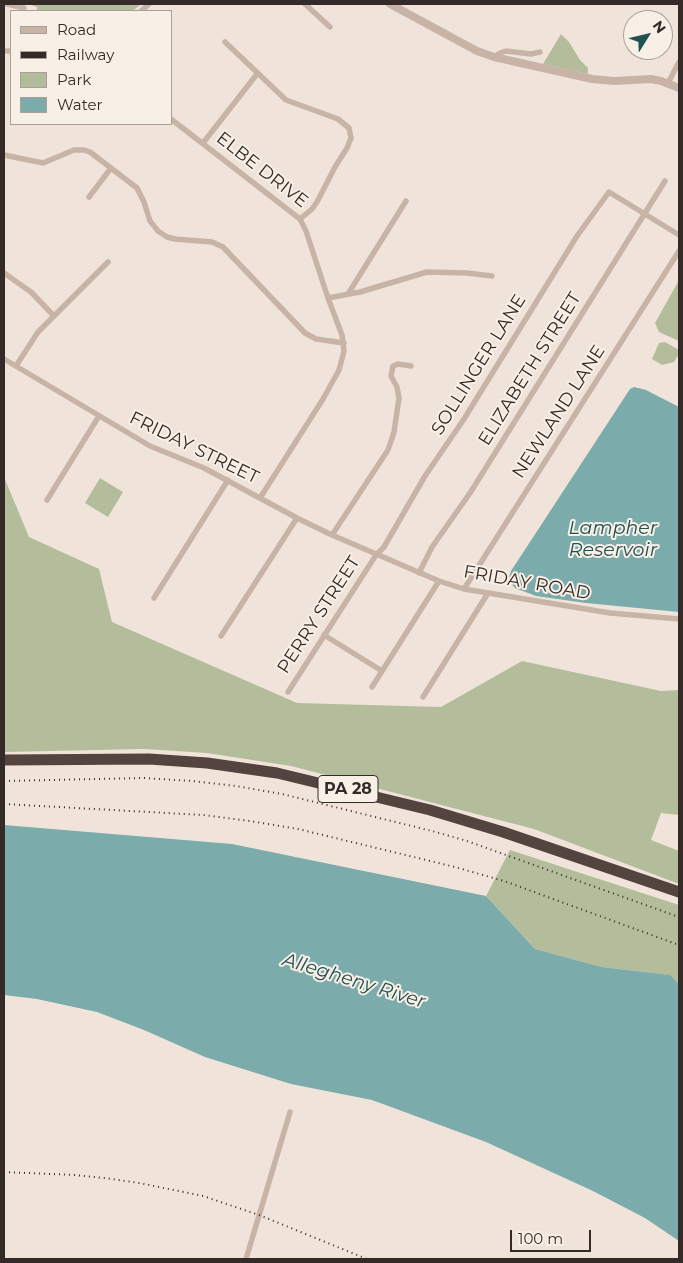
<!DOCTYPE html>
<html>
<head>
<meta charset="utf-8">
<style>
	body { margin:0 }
	#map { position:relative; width:683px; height:1263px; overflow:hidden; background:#f0e4da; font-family:Montserrat,sans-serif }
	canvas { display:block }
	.frame { position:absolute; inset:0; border:5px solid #342a27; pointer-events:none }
	.legend { position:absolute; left:10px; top:10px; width:162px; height:115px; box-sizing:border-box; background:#f8efe6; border:1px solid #aaa09a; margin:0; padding:6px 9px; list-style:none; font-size:15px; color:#342a27 }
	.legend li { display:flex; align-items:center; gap:10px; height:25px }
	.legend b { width:25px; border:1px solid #aaa09a }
	.north { position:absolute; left:623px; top:10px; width:50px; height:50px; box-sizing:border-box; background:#f8efe6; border:1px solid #aaa09a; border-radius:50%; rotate:54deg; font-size:14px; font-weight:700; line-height:20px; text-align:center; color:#342a27 }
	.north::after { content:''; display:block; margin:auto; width:18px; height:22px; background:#205252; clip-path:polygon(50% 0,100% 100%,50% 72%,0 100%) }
	.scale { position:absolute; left:510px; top:1230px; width:81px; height:22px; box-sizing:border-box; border:2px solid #342a27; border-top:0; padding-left:6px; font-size:15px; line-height:18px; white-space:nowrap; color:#342a27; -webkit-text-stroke:4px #f8efe6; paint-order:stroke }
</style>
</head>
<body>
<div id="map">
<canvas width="683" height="1263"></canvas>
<div class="frame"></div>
<ul class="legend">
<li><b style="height:6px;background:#c7b4a7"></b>Road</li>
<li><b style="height:6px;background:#342a27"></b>Railway</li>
<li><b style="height:14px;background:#b4bd9b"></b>Park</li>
<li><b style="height:14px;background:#7babaa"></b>Water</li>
</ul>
<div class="north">N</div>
<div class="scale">100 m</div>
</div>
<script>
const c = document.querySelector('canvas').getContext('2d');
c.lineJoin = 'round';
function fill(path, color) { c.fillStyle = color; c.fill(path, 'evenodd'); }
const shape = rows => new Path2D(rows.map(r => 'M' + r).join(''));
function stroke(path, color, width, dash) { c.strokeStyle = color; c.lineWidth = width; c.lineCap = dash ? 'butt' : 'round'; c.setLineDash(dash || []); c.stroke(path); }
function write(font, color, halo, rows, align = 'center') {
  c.font = font + ' Montserrat,sans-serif'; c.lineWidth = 4; c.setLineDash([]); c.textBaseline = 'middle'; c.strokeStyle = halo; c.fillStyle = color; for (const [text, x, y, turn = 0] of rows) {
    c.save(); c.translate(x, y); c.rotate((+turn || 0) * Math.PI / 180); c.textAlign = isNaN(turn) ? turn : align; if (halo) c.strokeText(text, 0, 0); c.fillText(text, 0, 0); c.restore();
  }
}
fill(shape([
	[29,4,141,4,133,11,37,11,37,7],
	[561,34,569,42,580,60,588,68,588,74,543,64],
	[679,280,679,341,659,332,655,323],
	[665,342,679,350,679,354,674,362,662,365,652,359,659,343],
	[4,477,29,537,99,569,112,622,297,703,441,707,522,661,661,691,679,690,679,815,661,813,651,840,679,851,679,884,534,829,291,766,207,753,144,749,4,752],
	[100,478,123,492,108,517,85,503],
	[510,850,679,905,679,984,669,975,602,967,535,949,486,896]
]), '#b4bd9b');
fill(shape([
	[634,387,646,390,679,407,679,612,586,603,536,596,515,588,510,582,509,577,511,571,630,389],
	[4,825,232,844,486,896,535,949,602,967,670,975,679,984,679,1241,645,1218,593,1191,486,1142,372,1100,291,1084,205,1057,144,1030,97,1012,37,999,4,995]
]), '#7babaa');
stroke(shape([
	[7,4,24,8],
	[305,4,330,27],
	[141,11,149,4],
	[225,42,286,100,338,119,349,128,351,138,347,148,335,167,317,202,312,209,300,219],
	[4,51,11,51],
	[494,57,500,53,506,51,531,54,540,52],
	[668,83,679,62],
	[171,119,300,219,306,231,328,298,342,335,344,351,339,370,323,399,260,498],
	[203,143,257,74],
	[4,155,43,163,74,150,84,150,90,152,137,188,144,202,150,221,158,231,167,237,175,239,212,242,223,247,305,333,316,339,344,343],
	[89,197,111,168],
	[4,273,31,292,54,316],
	[348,294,406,201],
	[328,298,360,292,427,272,467,273,492,276],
	[4,359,150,446,204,468,297,518,332,535,439,581,464,589,610,613,679,619],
	[16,366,38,332,108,262],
	[47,500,99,416],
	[332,535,388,450,394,432,399,398,397,387,391,376,393,366,398,364,411,366],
	[419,573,432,547,470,493,665,181],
	[464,589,679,251],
	[154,598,228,480],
	[324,635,382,671],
	[221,636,297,518],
	[372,687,439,581],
	[288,692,376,555,384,547,425,476,464,419,577,236,609,192,679,235],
	[423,697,488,593],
	[246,1259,290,1112]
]), '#c7b4a7', 5.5);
stroke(shape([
	[390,4,477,51,494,57,592,79,614,81,651,79,661,81,679,88]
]), '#c7b4a7', 8);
stroke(shape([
	[4,760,149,759,207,763,277,773,430,810,503,832,679,892]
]), '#54443f', 11);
stroke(shape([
	[4,781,143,778,192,781,236,786,282,794,432,831,467,841,679,917],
	[4,804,203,815,250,821,298,829,455,867,504,881,679,945],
	[4,1172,75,1175,105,1178,139,1183,203,1196,259,1215,367,1259]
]), '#342a27', 2, [1, 4]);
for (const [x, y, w] of [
	[348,789,60]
]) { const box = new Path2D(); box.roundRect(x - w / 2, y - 13.5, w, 27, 4); c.fillStyle = '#f8efe6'; c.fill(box); stroke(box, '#342a27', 1); }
write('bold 16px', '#342a27', null, [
	["PA 28",348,789]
]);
write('18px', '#342a27', '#f8efe6', [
	["ELBE DRIVE",262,170,38],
	["SOLLINGER LANE",479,365,-58],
	["ELIZABETH STREET",530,369,-58],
	["NEWLAND LANE",559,412,-57],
	["FRIDAY STREET",194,448,26],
	["FRIDAY ROAD",527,583,10],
	["PERRY STREET",319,615,-57]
]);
write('italic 19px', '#205252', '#f8efe6', [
	["Lampher",613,528],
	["Reservoir",613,550],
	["Allegheny River",354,981,17]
]);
</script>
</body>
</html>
